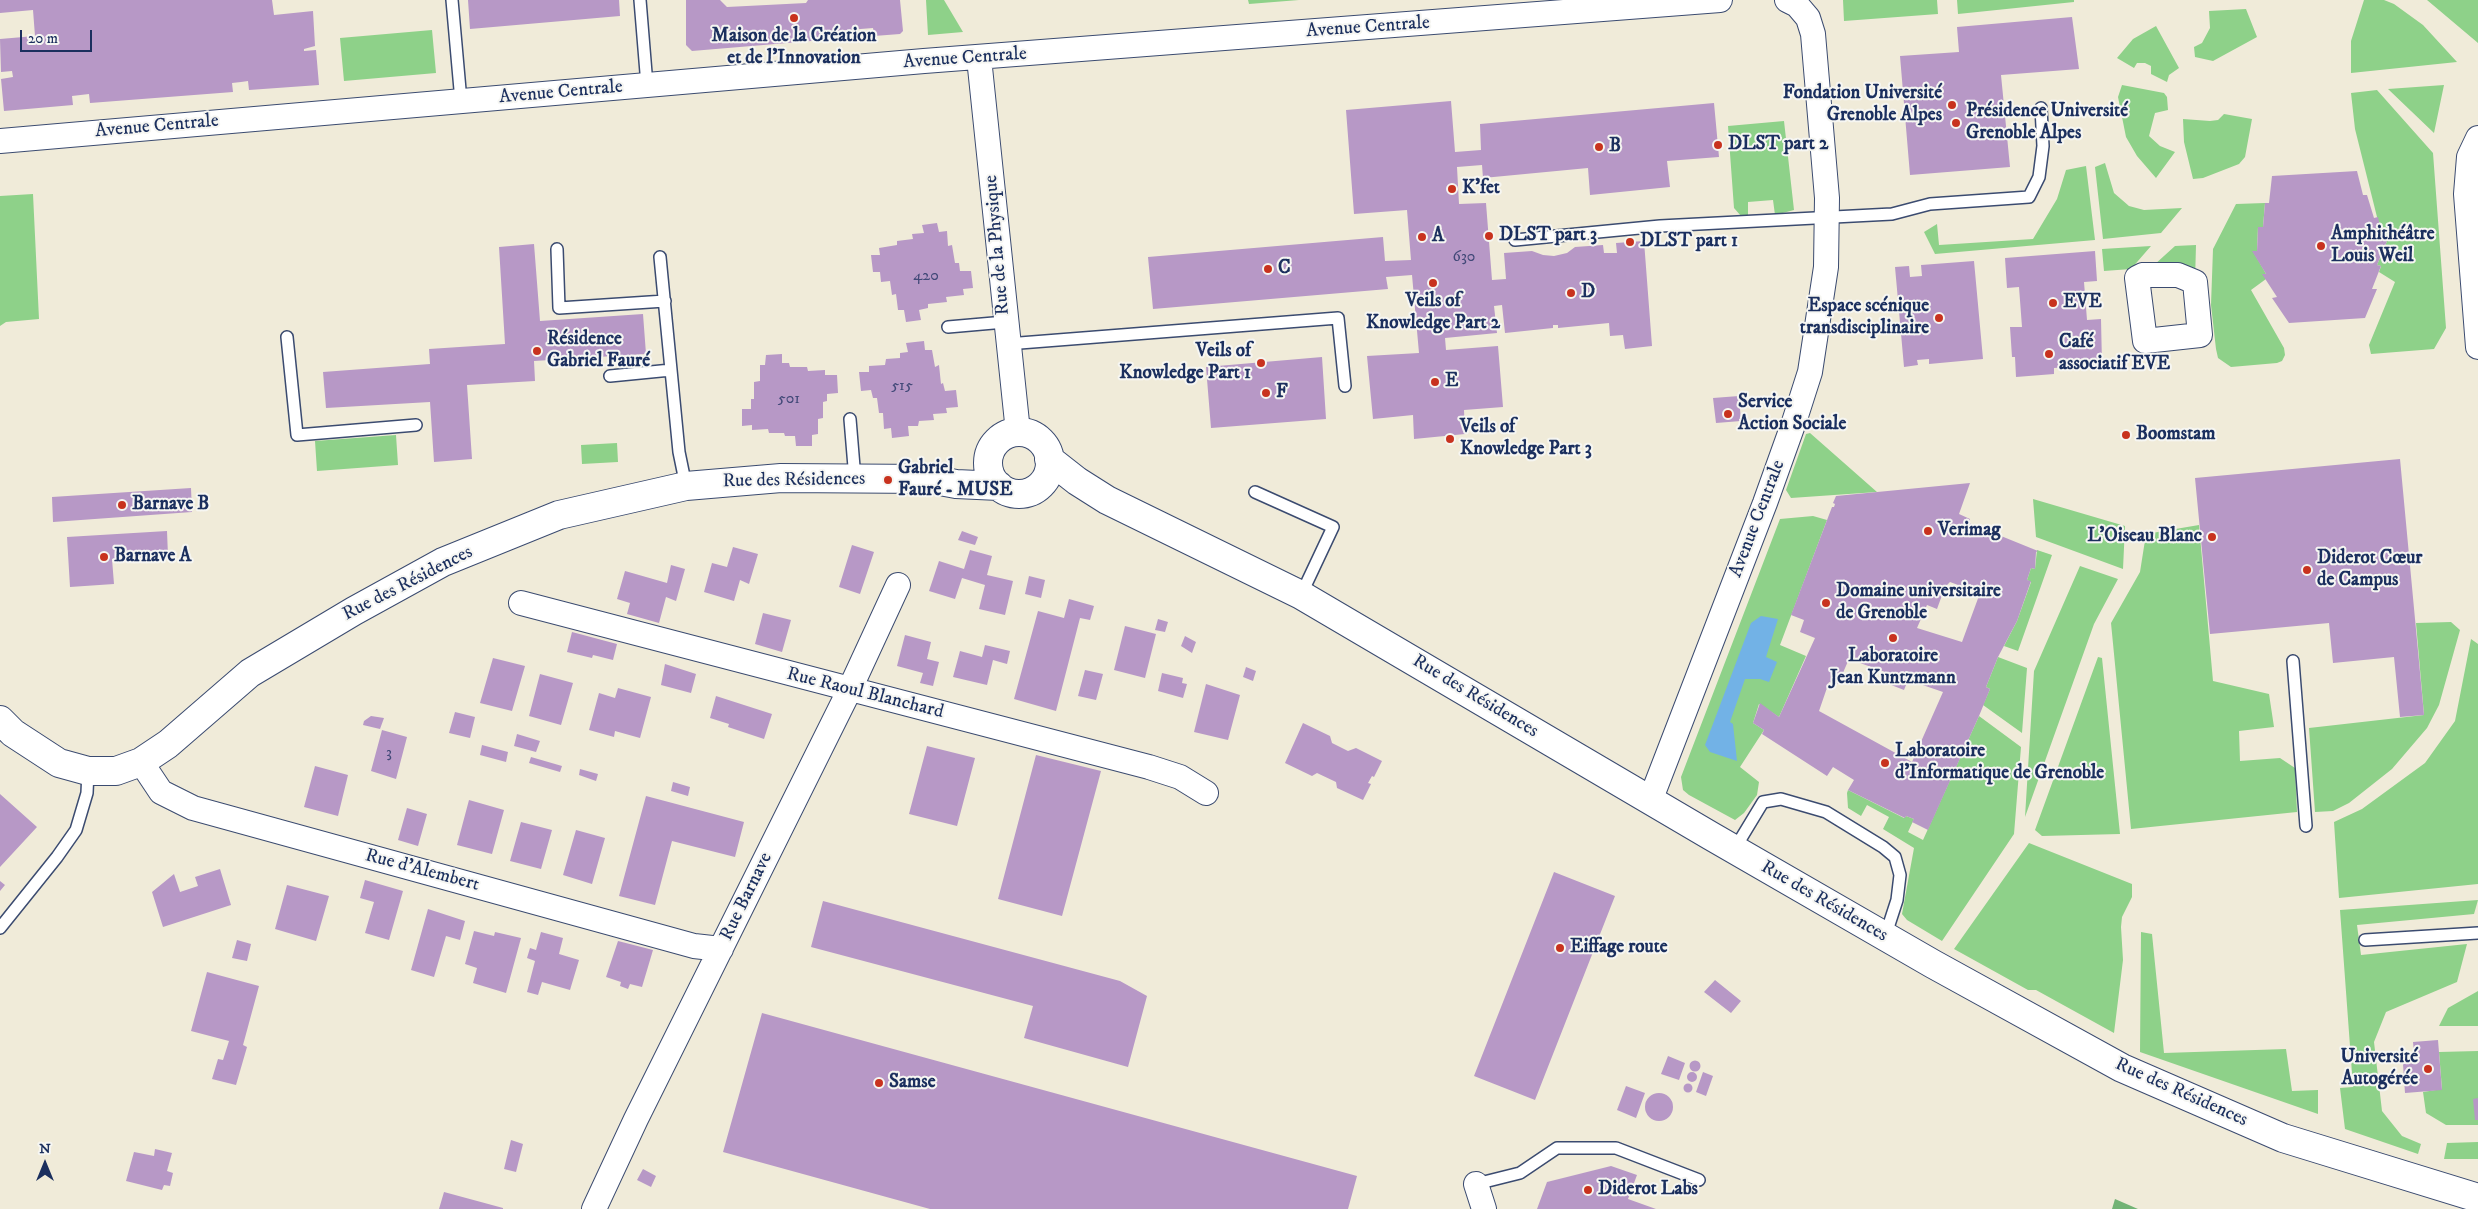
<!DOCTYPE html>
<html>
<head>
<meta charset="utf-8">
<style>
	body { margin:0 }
	#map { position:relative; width:2478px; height:1209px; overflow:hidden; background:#f0ebd9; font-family:"IM FELL DW Pica",serif }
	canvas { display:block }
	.north { position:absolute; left:20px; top:1139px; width:50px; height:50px; -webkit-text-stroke:4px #f6f6f2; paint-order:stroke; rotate:0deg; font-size:14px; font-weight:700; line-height:20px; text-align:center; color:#1b2f5e }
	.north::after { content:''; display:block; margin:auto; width:18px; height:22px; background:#1b2f5e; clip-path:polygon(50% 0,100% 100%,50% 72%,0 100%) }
	.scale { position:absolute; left:20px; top:30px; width:72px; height:22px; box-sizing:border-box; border:2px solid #1b2f5e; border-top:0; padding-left:6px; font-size:15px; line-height:18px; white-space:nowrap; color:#1b2f5e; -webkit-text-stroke:4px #f6f6f2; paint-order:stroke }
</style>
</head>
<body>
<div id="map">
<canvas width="2478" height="1209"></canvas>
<div class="north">N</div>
<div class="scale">20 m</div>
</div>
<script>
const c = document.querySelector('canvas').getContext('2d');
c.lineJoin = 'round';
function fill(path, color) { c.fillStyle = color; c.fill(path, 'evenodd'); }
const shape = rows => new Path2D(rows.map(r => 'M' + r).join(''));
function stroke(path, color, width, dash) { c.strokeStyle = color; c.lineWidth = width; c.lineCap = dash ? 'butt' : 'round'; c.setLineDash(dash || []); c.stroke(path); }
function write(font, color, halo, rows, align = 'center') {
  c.font = font + ' "IM FELL DW Pica",serif'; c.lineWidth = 4; c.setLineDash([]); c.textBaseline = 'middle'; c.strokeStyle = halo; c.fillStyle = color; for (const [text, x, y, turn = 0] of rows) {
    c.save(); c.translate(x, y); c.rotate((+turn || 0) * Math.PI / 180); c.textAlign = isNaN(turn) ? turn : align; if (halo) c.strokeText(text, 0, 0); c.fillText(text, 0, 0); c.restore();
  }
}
fill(shape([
	[926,0,944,0,963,32,928,35],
	[1248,0,1299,0,1249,4],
	[1843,0,1937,0,1938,14,1844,21],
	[1957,0,2074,0,2074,2,1958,14],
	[2364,0,2384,0,2394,4,2423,25,2457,62,2351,73,2351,41],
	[2427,0,2478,0,2478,43],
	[2246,9,2257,37,2213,61,2195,57,2194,47,2202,43,2210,28,2209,11],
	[2156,26,2179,68,2169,75,2167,82,2151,74,2151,66,2145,63,2137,63,2134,68,2117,58,2133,39],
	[432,30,436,73,344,81,340,38],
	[2122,85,2164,93,2167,97,2168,110,2155,113,2149,136,2160,146,2175,152,2156,178,2137,156,2126,137,2118,97],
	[2444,85,2434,133,2388,89],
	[2377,90,2433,153,2446,328,2434,349,2371,354,2369,345,2395,282,2379,272,2381,266,2377,265,2387,241,2383,241,2355,129,2351,93],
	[2224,114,2252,119,2245,157,2239,164,2203,178,2193,179,2184,142,2183,119,2210,121,2218,120],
	[1784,121,1794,210,1775,215,1773,200,1748,202,1748,217,1741,216,1734,208,1728,126],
	[2105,163,2114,193,2129,206,2144,210,2182,208,2161,233,2103,239,2095,167],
	[2086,166,2095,240,1935,254,1924,232,1937,224,1939,245,2033,239,2057,199,2066,170],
	[33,194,39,319,6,322,0,326,0,196],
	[2265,203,2263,227,2258,227,2257,251,2253,251,2266,274,2266,279,2251,290,2284,348,2285,355,2282,361,2277,363,2231,367,2218,358,2216,349,2211,305,2213,249,2236,204],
	[2196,245,2195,282,2143,275,2175,246],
	[2151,246,2131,269,2104,271,2102,249],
	[1810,433,1877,492,1791,498,1786,490,1806,434],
	[396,435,398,465,317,471,315,441],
	[617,443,618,462,582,464,581,445],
	[2033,499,2125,526,2123,569,2036,537],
	[1813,516,1827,520,1780,645,1806,656,1779,717,1759,704,1753,723,1764,730,1740,767,1759,782,1757,795,1744,813,1735,820,1689,795,1683,790,1681,777,1780,519],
	[2199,525,2213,681,2269,694,2274,727,2239,731,2240,761,2280,758,2295,768,2297,812,2131,829,2111,623,2140,572,2146,534],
	[2037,550,2052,555,2018,651,2004,646,2017,621,2031,582,2027,580,2031,568,2035,569],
	[2080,566,2118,579,2094,624,2025,817,2034,671],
	[2451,622,2460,630,2439,705,2427,728,2392,769,2349,803,2333,811,2315,812,2309,728,2424,715,2416,623],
	[2471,639,2478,644,2478,884,2339,898,2334,822,2362,809,2425,763,2455,721],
	[1998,657,2027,668,2022,733,1983,705,1990,689,1986,687],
	[2098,657,2102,658,2120,834,2042,836,2035,830],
	[1979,716,2021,747,2014,834,1942,941,1907,920,1902,914,1914,848,1883,829,1889,817,1867,805,1861,816,1848,808,1847,793,1848,790,1904,818,1906,816,1914,819,1908,832,1923,840],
	[2029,843,2132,884,2132,897,2122,917,2121,927,2123,960,2114,1033,2036,990,2028,990,1954,949],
	[2478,900,2474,914,2357,925,2361,955,2467,944,2457,982,2386,1012,2374,1042,2382,1111,2402,1136,2421,1144,2418,1154,2345,1129,2340,1088,2353,1087,2340,910],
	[2141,932,2152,934,2164,1053,2286,1049,2292,1091,2318,1090,2318,1114,2140,1052],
	[2478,991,2478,1026,2439,1026,2448,1008],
	[2478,1051,2478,1125,2446,1125,2426,1113,2423,1092,2442,1089,2439,1052],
	[2478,1142,2478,1159,2444,1159,2447,1143]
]), '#8ed189');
fill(shape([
	[2115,1199,2138,1209,2112,1209]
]), '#72b375');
fill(shape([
	[1761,616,1778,619,1766,657,1777,662,1769,682,1760,679,1745,679,1730,722,1733,724,1737,761,1710,752,1705,745,1751,623]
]), '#72b2e6');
fill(shape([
	[0,0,272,0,274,15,313,11,315,46,304,49,304,51,316,50,319,85,249,90,248,81,241,82,232,83,233,92,90,103,89,94,72,96,73,105,4,111,1,79,13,77,12,71,1,72,0,39,35,36,33,10,0,13],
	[468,0,619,0,620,16,470,29],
	[686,0,720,0,727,7,806,3,808,0,900,0,903,31,900,34,874,36,873,28,823,32,823,40,692,51,686,45],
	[2072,17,2079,69,2001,75,2010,167,1910,175,1900,56,1959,52,1957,27],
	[1451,101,1455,152,1481,150,1480,124,1714,103,1719,157,1667,161,1670,187,1590,195,1588,168,1483,178,1482,165,1457,167,1459,204,1486,203,1492,280,1506,279,1504,253,1532,251,1543,255,1554,256,1567,253,1575,247,1603,245,1604,253,1617,253,1616,243,1644,241,1652,346,1625,349,1623,335,1610,336,1609,323,1558,328,1558,325,1553,325,1553,328,1505,333,1502,305,1494,306,1497,333,1445,338,1446,350,1498,346,1503,407,1464,410,1465,434,1414,439,1413,415,1373,419,1367,356,1419,353,1412,275,1386,277,1388,289,1153,309,1148,257,1383,237,1385,261,1411,260,1407,210,1354,214,1346,110],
	[2357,171,2363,195,2367,195,2374,218,2378,217,2383,241,2387,241,2377,265,2381,266,2372,289,2377,289,2365,318,2289,323,2272,298,2277,297,2262,274,2266,274,2252,251,2257,251,2258,227,2263,227,2265,203,2269,203,2272,176],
	[937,223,939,232,947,231,948,246,952,245,955,263,959,263,960,271,971,271,973,288,963,289,964,295,946,297,947,302,928,304,928,308,919,310,921,320,906,322,904,310,898,310,896,294,892,295,890,281,881,282,880,272,873,272,871,255,880,255,879,248,897,245,897,241,913,239,912,234,924,233,922,225],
	[534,244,540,321,643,314,646,354,534,361,535,381,467,385,472,459,434,462,430,402,326,408,323,372,430,364,429,349,505,344,499,247],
	[2095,251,2097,281,2084,282,2087,320,2101,319,2102,365,2054,368,2054,374,2016,377,2015,357,2012,357,2010,327,2022,327,2019,287,2007,288,2005,258],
	[1974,261,1983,359,1929,364,1929,359,1917,360,1918,365,1904,367,1895,267,1909,266,1910,277,1922,276,1921,265],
	[924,341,925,350,932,350,935,367,939,365,941,384,943,383,945,391,956,390,958,407,946,408,947,413,933,414,934,420,919,421,918,426,908,426,909,436,892,438,891,428,884,429,883,413,879,413,877,398,873,398,871,390,861,391,859,372,869,372,869,366,885,365,886,359,900,358,900,353,908,352,906,343],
	[782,354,782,363,789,363,790,367,807,367,808,371,825,370,825,375,837,375,838,393,827,394,827,401,823,402,823,418,818,419,818,434,812,435,812,446,796,446,795,436,785,436,784,433,769,433,768,429,752,430,752,425,742,426,742,409,751,409,751,399,754,399,754,382,760,381,760,365,765,365,766,355],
	[1322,357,1326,419,1211,428,1206,367],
	[1739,396,1741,421,1716,423,1713,398],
	[2400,459,2424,715,2400,717,2394,657,2333,663,2329,623,2210,634,2195,478],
	[1970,483,1959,514,1970,519,1969,523,2038,551,2036,552,2035,569,2031,568,2027,580,2031,581,2017,621,1998,657,1986,687,1990,689,1979,716,1928,830,1912,822,1914,819,1906,816,1905,818,1848,790,1854,780,1833,767,1827,776,1762,734,1764,730,1753,723,1760,703,1779,717,1815,638,1800,632,1804,620,1791,615,1832,507,1834,507,1835,504,1833,503,1836,496],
	[1950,582,1980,593,1962,642,1917,628,1927,605,1937,609,1945,587],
	[1849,659,1885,672,1881,681,1904,690,1908,680,1943,692,1912,762,1819,711,1829,682,1838,684],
	[191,488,192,512,53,522,52,497],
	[167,531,168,556,112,559,114,584,70,587,67,537],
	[962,531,978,537,975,545,958,540],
	[852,545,874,552,860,594,839,587],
	[733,547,758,554,749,584,740,580,734,601,704,592,712,563,727,567],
	[970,550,992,556,987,575,1013,581,1005,615,979,609,985,585,962,578,955,599,929,591,939,561,964,569],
	[671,565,685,569,676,601,666,597,659,623,627,614,630,603,617,599,625,571,667,583],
	[1029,576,1045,580,1041,598,1025,594],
	[1069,599,1094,606,1090,620,1080,618,1056,711,1014,699,1038,611,1064,618],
	[763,613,791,620,782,652,755,644],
	[1158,619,1168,622,1165,632,1155,630],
	[1125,626,1156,634,1145,678,1114,670],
	[572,632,617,644,613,660,593,655,592,658,567,652],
	[905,635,931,642,927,659,939,662,933,686,920,683,923,673,897,666],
	[1185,636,1196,642,1192,653,1181,646],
	[985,645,1010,651,1007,664,993,660,987,685,953,677,960,651,982,657],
	[493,658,525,666,512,711,480,703],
	[665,664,696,674,691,693,661,685],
	[1246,667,1256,671,1253,681,1243,677],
	[1085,670,1103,674,1096,700,1078,696],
	[1162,673,1183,678,1182,683,1187,684,1183,698,1158,691],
	[540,674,573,683,561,725,529,716],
	[1206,684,1240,695,1228,740,1194,732],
	[618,688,651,697,640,738,615,731,614,737,589,730,599,693,615,698],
	[716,696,772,714,764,739,728,727,729,724,710,718],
	[455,712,475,717,470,738,449,733],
	[371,716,384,718,380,729,363,725,364,721],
	[1303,723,1330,736,1332,743,1348,751,1356,748,1382,761,1374,777,1372,776,1368,783,1371,784,1363,800,1337,788,1336,782,1317,773,1312,776,1285,763],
	[382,730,407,737,396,779,371,771],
	[517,734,540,741,536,752,514,746],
	[482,745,508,752,506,762,480,755],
	[927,746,975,758,957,826,909,814],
	[1036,755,1101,771,1062,916,998,899],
	[531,757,562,766,560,772,529,763],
	[315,766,348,775,338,816,304,807],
	[580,769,598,774,596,781,579,775],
	[673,782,690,787,688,796,671,791],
	[0,794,37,827,0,867],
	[646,796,744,822,735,857,672,841,655,905,619,896],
	[469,800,504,810,492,854,457,845],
	[407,808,427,814,418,846,398,840],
	[521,822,552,830,541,869,510,861],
	[576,830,605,838,592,884,563,875],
	[220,869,231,905,163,927,152,892,174,874,180,892,198,886,195,877],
	[1554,872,1615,896,1535,1100,1474,1076],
	[365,880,403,891,389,940,365,933,374,902,360,898],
	[0,881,5,885,0,891],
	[287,885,329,896,316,941,275,929],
	[823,901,1120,981,1147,996,1128,1067,1024,1038,1033,1006,811,947],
	[428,909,465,921,460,940,446,936,434,977,411,970],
	[474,931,494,936,495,932,521,938,506,993,473,983,477,968,465,964],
	[541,932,563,938,559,954,579,960,570,990,542,982,538,995,527,992,535,961,527,958,530,948,536,950],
	[237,940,251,944,247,961,232,958],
	[618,941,653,950,642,987,630,984,628,989,620,986,621,982,606,977],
	[207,972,259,986,243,1045,247,1047,236,1085,212,1079,218,1059,223,1060,229,1041,191,1031],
	[1715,980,1741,1001,1731,1013,1704,992],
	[762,1013,1357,1176,1348,1209,930,1209,723,1152],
	[2438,1040,2442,1090,2405,1093,2403,1064,2415,1063,2413,1042],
	[1668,1056,1685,1063,1679,1080,1661,1074],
	'1689.5 1066a5.5 5.5 0 1 1 11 0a5.5 5.5 0 1 1-11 0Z',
	'1687 1077a5 5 0 1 1 10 0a5 5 0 1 1-10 0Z',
	[1703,1072,1713,1076,1706,1096,1696,1092],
	'1683.5 1088a4.5 4.5 0 1 1 9 0a4.5 4.5 0 1 1-9 0Z',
	[1626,1086,1645,1093,1636,1118,1617,1110],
	'1645 1107a14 14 0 1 1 28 0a14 14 0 1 1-28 0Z',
	[2478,1098,2478,1120,2475,1120,2473,1099],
	[511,1140,523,1144,516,1172,504,1169],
	[155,1149,172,1153,167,1171,173,1173,170,1186,164,1185,162,1190,126,1181,134,1152,154,1156],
	[1611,1166,1637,1175,1628,1199,1656,1209,1537,1209,1547,1182],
	[643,1169,656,1176,651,1187,637,1180],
	[444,1192,503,1208,503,1209,439,1209]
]), '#b798c6');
const lane = shape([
	[452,0,461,101],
	[640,0,647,85],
	[1515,240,1660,226,1892,214,1930,204,2029,197,2039,177,2043,146,2041,108],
	[557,249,559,308,665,301],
	[660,257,679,452,686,486],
	[948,327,1005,322],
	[287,337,297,435,416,425],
	[1007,344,1338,318,1345,386],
	[610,376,671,370],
	[850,419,855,479],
	[1255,492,1333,527,1301,595],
	[2293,661,2306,826],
	[1734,850,1763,802,1781,799,1826,812,1883,847,1895,857,1900,875,1897,900,1885,937],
	[0,928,57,857,76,830,87,793,88,771],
	[2365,940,2478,933],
	[1476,1184,1520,1173,1557,1148,1616,1148,1699,1180]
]);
const street = shape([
	[979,58,1018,432],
	[2478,138,2469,157,2466,194,2478,347],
	[0,141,924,61,1720,0],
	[2143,275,2178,275,2195,282,2200,335,2145,341,2137,278,2143,275],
	[521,603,1149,767,1180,777,1206,793],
	[141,762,161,792,193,808,694,946,721,949],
	[1650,801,1765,503,1794,422,1810,372,1826,267,1827,198,1813,34,1808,18,1797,5,1787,0],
	[1476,1184,1484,1209],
	[594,1209,636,1119,849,691,898,585]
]);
const secondary = shape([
	'988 463a31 31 0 1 1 62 0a31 31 0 1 1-62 0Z',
	[1049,459,1077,481,1107,500,1301,595,1711,836,1933,964,2122,1068,2283,1138,2478,1198],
	[0,720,13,733,59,763,88,771,116,771,141,762,168,744,250,673,354,611,443,562,559,515,686,486,781,478,929,479,956,484,999,486]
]);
stroke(lane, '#3b4b70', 14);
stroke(street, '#3b4b70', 26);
stroke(secondary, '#3b4b70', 30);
stroke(lane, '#fff', 11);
stroke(street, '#fff', 24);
stroke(secondary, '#fff', 28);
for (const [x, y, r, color] of [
	[794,18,5,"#c8321e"],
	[1952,105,5,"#c8321e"],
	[1956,123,5,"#c8321e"],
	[1718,145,5,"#c8321e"],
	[1599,147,5,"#c8321e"],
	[1452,189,5,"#c8321e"],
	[1489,236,5,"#c8321e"],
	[1422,237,5,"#c8321e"],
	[1630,242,5,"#c8321e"],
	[2321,246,5,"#c8321e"],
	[1268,269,5,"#c8321e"],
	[1433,283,5,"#c8321e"],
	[1571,293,5,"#c8321e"],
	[2053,303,5,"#c8321e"],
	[1939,318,5,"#c8321e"],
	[537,351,5,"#c8321e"],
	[2049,354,5,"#c8321e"],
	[1261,363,5,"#c8321e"],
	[1435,382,5,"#c8321e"],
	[1266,393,5,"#c8321e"],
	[1728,414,5,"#c8321e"],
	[2126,435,5,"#c8321e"],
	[1450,439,5,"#c8321e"],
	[888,480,5,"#c8321e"],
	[122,505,5,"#c8321e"],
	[1928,531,5,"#c8321e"],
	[2212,537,5,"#c8321e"],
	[104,557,5,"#c8321e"],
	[2307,570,5,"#c8321e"],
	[1826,603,5,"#c8321e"],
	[1893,638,5,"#c8321e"],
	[1885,763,5,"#c8321e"],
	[1560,948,5,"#c8321e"],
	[2428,1069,5,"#c8321e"],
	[879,1083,5,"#c8321e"],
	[1588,1190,5,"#c8321e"]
]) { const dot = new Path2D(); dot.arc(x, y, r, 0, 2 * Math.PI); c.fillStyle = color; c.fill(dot); stroke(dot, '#f6f6f2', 2); }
write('16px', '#424978', null, [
	["630",1464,258],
	["420",926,277],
	["515",902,387],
	["501",789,400],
	["3",389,754]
]);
write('19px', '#1b2f5e', '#f6f6f2', [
	["Avenue Centrale",1368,28,-4],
	["Avenue Centrale",965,59,-4],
	["Avenue Centrale",561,93,-5],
	["Avenue Centrale",157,127,-5],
	["Rue de la Physique",998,245,-95],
	["Rue des Résidences",794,481,-1],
	["Avenue Centrale",1758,519,-69],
	["Rue des Résidences",408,584,-27],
	["Rue Raoul Blanchard",865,694,14],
	["Rue des Résidences",1475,697,31],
	["Rue d'Alembert",422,871,15],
	["Rue Barnave",747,897,-64],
	["Rue des Résidences",1824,902,30],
	["Rue des Résidences",2181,1093,24]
]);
write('bold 19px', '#1b2f5e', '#f6f6f2', [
	["Maison de la Création",794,37,"center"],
	["et de l'Innovation",794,59,"center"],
	["Fondation Université",1942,94,"right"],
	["Grenoble Alpes",1942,116,"right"],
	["Présidence Université",1966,112],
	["Grenoble Alpes",1966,134],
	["DLST part 2",1728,145],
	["B",1609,147],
	["K'fet",1462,189],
	["Amphithéâtre",2331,235],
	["Louis Weil",2331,257],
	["DLST part 3",1499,236],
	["A",1432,237],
	["DLST part 1",1640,242],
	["C",1278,269],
	["D",1581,293],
	["Veils of",1433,302,"center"],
	["Knowledge Part 2",1433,324,"center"],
	["EVE",2063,303],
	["Espace scénique",1929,307,"right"],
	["transdisciplinaire",1929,329,"right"],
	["Résidence",547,340],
	["Gabriel Fauré",547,362],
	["Café",2059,343],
	["associatif EVE",2059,365],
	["Veils of",1251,352,"right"],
	["Knowledge Part 1",1251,374,"right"],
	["E",1445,382],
	["F",1276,393],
	["Service",1738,403],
	["Action Sociale",1738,425],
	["Veils of",1460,428],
	["Knowledge Part 3",1460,450],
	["Boomstam",2136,435],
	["Gabriel",898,469],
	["Fauré - MUSE",898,491],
	["Barnave B",132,505],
	["Verimag",1938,531],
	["L'Oiseau Blanc",2202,537,"right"],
	["Barnave A",114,557],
	["Diderot Cœur",2317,559],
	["de Campus",2317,581],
	["Domaine universitaire",1836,592],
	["de Grenoble",1836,614],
	["Laboratoire",1893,657,"center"],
	["Jean Kuntzmann",1893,679,"center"],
	["Laboratoire",1895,752],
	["d'Informatique de Grenoble",1895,774],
	["Eiffage route",1570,948],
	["Université",2418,1058,"right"],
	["Autogérée",2418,1080,"right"],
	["Samse",889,1083],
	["Diderot Labs",1598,1190]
], 'left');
</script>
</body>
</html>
